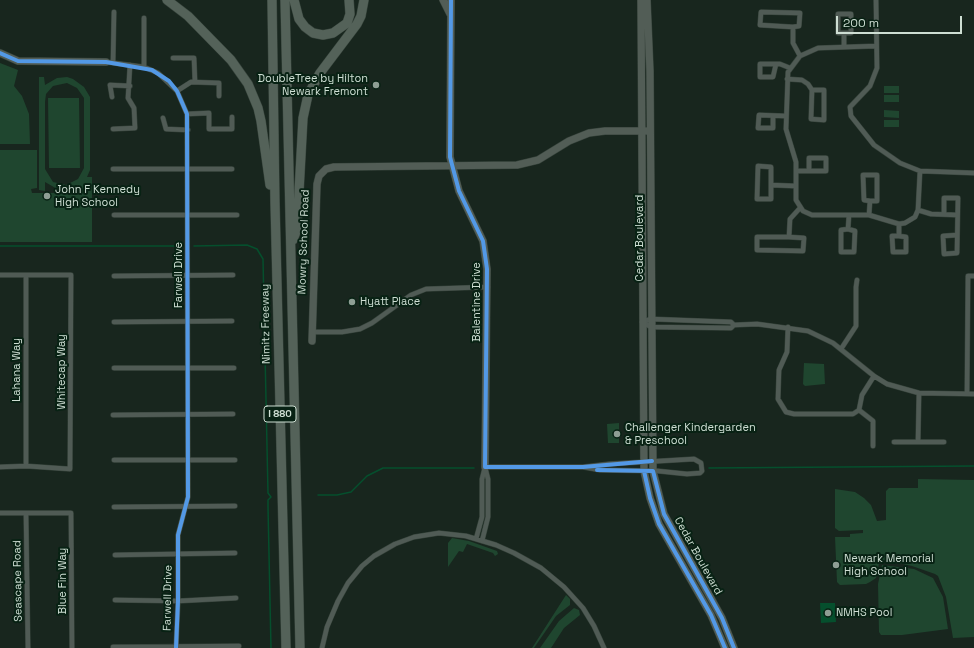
<!DOCTYPE html>
<html>
<head>
<meta charset="utf-8">
<style>
	body { margin:0 }
	#map { position:relative; width:974px; height:648px; overflow:hidden; background:#18261e; font-family:"Space Grotesk",sans-serif }
	canvas { display:block }
	.scale { position:absolute; left:836px; top:16px; width:126px; height:18px; box-sizing:border-box; border:2px solid #ceded3; border-top:0; padding-left:5px; font-size:12px; line-height:14px; white-space:nowrap; color:#ceded3; -webkit-text-stroke:3px #082214; paint-order:stroke }
</style>
</head>
<body>
<div id="map">
<canvas width="974" height="648"></canvas>
<div class="scale">200 m</div>
</div>
<script>
const c = document.querySelector('canvas').getContext('2d');
c.lineJoin = 'round';
function fill(path, color) { c.fillStyle = color; c.fill(path, 'evenodd'); }
const shape = rows => new Path2D(rows.map(r => 'M' + r).join(''));
function stroke(path, color, width, dash) { c.strokeStyle = color; c.lineWidth = width; c.lineCap = dash ? 'butt' : 'round'; c.setLineDash(dash || []); c.stroke(path); }
function write(font, color, halo, rows, align = 'center') {
  c.font = font + ' "Space Grotesk",sans-serif'; c.lineWidth = 4; c.setLineDash([]); c.textBaseline = 'middle'; c.strokeStyle = halo; c.fillStyle = color; for (const [text, x, y, turn = 0] of rows) {
    c.save(); c.translate(x, y); c.rotate((+turn || 0) * Math.PI / 180); c.textAlign = isNaN(turn) ? turn : align; if (halo) c.strokeText(text, 0, 0); c.fillText(text, 0, 0); c.restore();
  }
}
fill(shape([
	[0,63,18,70,14,86,22,96,29,114,30,144,0,144],
	[39,77,44,77,45,85,57,78,67,77,73,79,84,87,90,97,90,170,87,177,92,177,92,242,0,242,0,150,37,150,37,188,31,189,32,193,60,193,75,189,59,190,45,182,45,191,39,190],
	[67,83,77,88,84,98,84,168,78,179,66,185,53,182,45,169,45,102,46,94,53,86],
	[884,86,899,86,899,93,884,93],
	[884,95,899,95,899,102,884,102],
	[48,98,79,98,80,168,49,168],
	[884,110,899,111,899,118,884,117],
	[884,120,899,120,899,127,884,127],
	[804,363,824,364,825,384,805,386,803,384],
	[619,423,619,443,608,443,607,424],
	[918,479,974,480,974,637,953,638,946,597,938,576,935,574,912,566,885,560,879,563,876,578,870,582,866,584,840,585,837,582,835,537,850,537,850,534,863,533,863,530,839,531,835,528,835,489,855,492,864,498,871,505,877,521,886,520,886,491,889,488,918,488],
	[452,538,469,541,497,551,498,554,495,556,493,553,467,544,463,552,459,551,448,567,448,543],
	[882,565,914,569,933,578,943,597,948,629,902,635,881,635,879,632,878,584],
	[566,595,570,599,570,605,556,616,534,648,532,648],
	[574,608,579,610,580,615,564,628,551,648,540,648,559,621]
]), '#1f462f');
fill(shape([
	[820,603,835,603,836,622,821,623]
]), '#054f2d');
stroke(shape([
	[0,246,181,246],
	[194,246,247,245,257,249,263,259,268,493,271,497,268,500,268,507,271,648],
	[709,468,974,466],
	[318,495,337,495,351,492,367,476,383,468,474,468]
]), '#054f2d', 1.5);
const street = shape([
	[876,0,877,68,870,86,850,107,851,116,874,145,900,163,920,171,974,173],
	[144,18,144,67],
	[793,27,799,26,800,13,761,12,760,25,793,27,793,43,800,56],
	[844,33,851,33,851,14,838,14,838,33,844,33,844,46],
	[876,46,818,48,800,56,788,72,786,129,796,162,796,200,803,211,812,215,869,215,899,224,905,223,915,217,918,210,920,171],
	[173,58,194,58,195,82],
	[106,62,144,67,158,73,177,91,187,114,188,497,178,535,178,601,176,648],
	[113,63,114,12],
	[776,64,773,77,760,77,760,64,780,64,790,68],
	[787,79,802,80,808,84,812,90,811,119,824,120,824,90,812,90],
	[177,91,191,82,219,83,219,96],
	[112,97,110,85,130,86],
	[187,114,209,113,209,129,232,129,232,117],
	[773,116,773,128,758,128,759,115,785,116],
	[163,118,166,129,188,130],
	[113,129,135,128,134,108,128,98,130,65],
	[113,169,232,169],
	[796,171,826,171,826,158,809,158,809,171],
	[771,185,771,199,757,199,758,166,771,167,771,185,795,186],
	[918,210,931,214,957,215],
	[944,214,944,198,958,198,957,253,944,254,943,236,957,235],
	[114,215,237,215],
	[869,215,870,201,877,201,877,175,863,175,864,200,870,201],
	[899,224,899,236,892,236,893,252,906,252,906,237,899,236],
	[848,229,841,230,841,252,854,252,855,231,848,229,849,215],
	[789,237,804,238,803,251,757,250,757,237,789,237,790,219,800,208],
	[0,275,71,275,70,469,26,466,0,467],
	[114,276,233,275],
	[114,322,232,321],
	[642,322,651,327,731,328,734,325,757,324,808,331,833,343,874,376,887,384,919,393,974,394],
	[642,322,651,319,731,322,734,325],
	[788,327,787,352,779,370,778,399,786,412,794,414,853,414,859,410,862,395,874,376],
	[312,332,342,332,360,329,372,323,411,295,426,289,488,287],
	[841,349,856,326,856,287,857,280],
	[114,368,234,368],
	[967,394,968,276,974,276],
	[859,410,873,421,873,446],
	[113,415,233,414],
	[894,442,944,442],
	[918,442,919,393],
	[114,460,235,460],
	[26,466,26,275],
	[485,467,583,467,609,464,694,459,701,463,702,471,700,473,687,474,658,471,600,470,583,467],
	[114,507,235,506],
	[0,513,71,513,72,648],
	[26,514,28,648],
	[476,539,482,517,482,479,485,467],
	[482,541,488,517,488,479,485,467],
	[115,555,235,553],
	[115,600,178,601,236,598],
	[113,647,239,646],
	[322,648,327,627,338,601,348,583,362,566,374,556,395,544,414,537,439,533,466,536,496,545,514,553,541,568,564,587,583,608,594,626,604,648]
]);
const secondary = shape([
	[443,0,450,14],
	[451,0,450,157,459,191,483,241,487,269,485,467],
	[641,0,644,471,650,498,659,524,711,615,725,648],
	[647,0,650,71,653,471,664,514,722,618,734,648],
	[0,53,18,61,106,62],
	[312,341,317,184,319,176,326,169,334,167,517,165,538,160,569,141,589,133,605,131,646,131]
]);
const highway = shape([
	[167,0,188,16,231,60,248,84,258,108,261,121,270,185],
	[272,0,275,203,286,648],
	[285,0,300,648],
	[294,0,299,19,305,27,313,33,323,35,333,33,347,23,350,14,349,0],
	[293,240,297,229,303,118,308,95,320,73,357,24,361,16,364,0]
]);
stroke(street, '#36433b', 5.5);
stroke(secondary, '#36433b', 8);
stroke(highway, '#36433b', 10);
stroke(street, '#505b55', 4.5);
stroke(secondary, '#525d56', 7);
stroke(highway, '#546259', 9);
stroke(shape([
	[451,0,450,157,459,191,483,241,487,269,485,467,583,467,652,461],
	[0,53,18,61,106,62,152,70,169,81,177,91,187,114,188,497,178,535,178,601,176,648],
	[597,470,653,471,664,514,722,618,734,648],
	[644,471,650,498,659,524,711,615,725,648]
]), '#5399e6', 4);
for (const [x, y, r, color] of [
	[376,85,4,"#8e9e94"],
	[47,196,4,"#8e9e94"],
	[352,302,4,"#8e9e94"],
	[617,434,4,"#8e9e94"],
	[836,565,4,"#8e9e94"],
	[828,613,4,"#8e9e94"]
]) { const dot = new Path2D(); dot.arc(x, y, r, 0, 2 * Math.PI); c.fillStyle = color; c.fill(dot); stroke(dot, '#082214', 1.5); }
for (const [x, y, w] of [
	[280,414,32]
]) { const box = new Path2D(); box.roundRect(x - w / 2, y - 8, w, 16, 3); c.fillStyle = '#082214'; c.fill(box); stroke(box, '#ceded3', 1); }
write('bold 10px', '#ceded3', null, [
	["I 880",280,414]
]);
write('11px', '#ceded3', '#082214', [
	["DoubleTree by Hilton",368,79,"right"],
	["Newark Fremont",368,92,"right"],
	["John F Kennedy",55,190],
	["High School",55,203],
	["Hyatt Place",360,302],
	["Challenger Kindergarden",625,428],
	["& Preschool",625,441],
	["Newark Memorial",844,559],
	["High School",844,572],
	["NMHS Pool",836,613]
], 'left');
write('11px', '#ceded3', '#082214', [
	["Cedar Boulevard",640,238,-90],
	["Mowry School Road",304,242,-88],
	["Farwell Drive",179,275,-90],
	["Balentine Drive",477,302,-90],
	["Nimitz Freeway",266,324,-91],
	["Lahana Way",17,370,-90],
	["Whitecap Way",62,372,-90],
	["Cedar Boulevard",698,556,61],
	["Seascape Road",18,581,-91],
	["Blue Fin Way",63,581,-90],
	["Farwell Drive",168,598,-89]
]);
</script>
</body>
</html>
